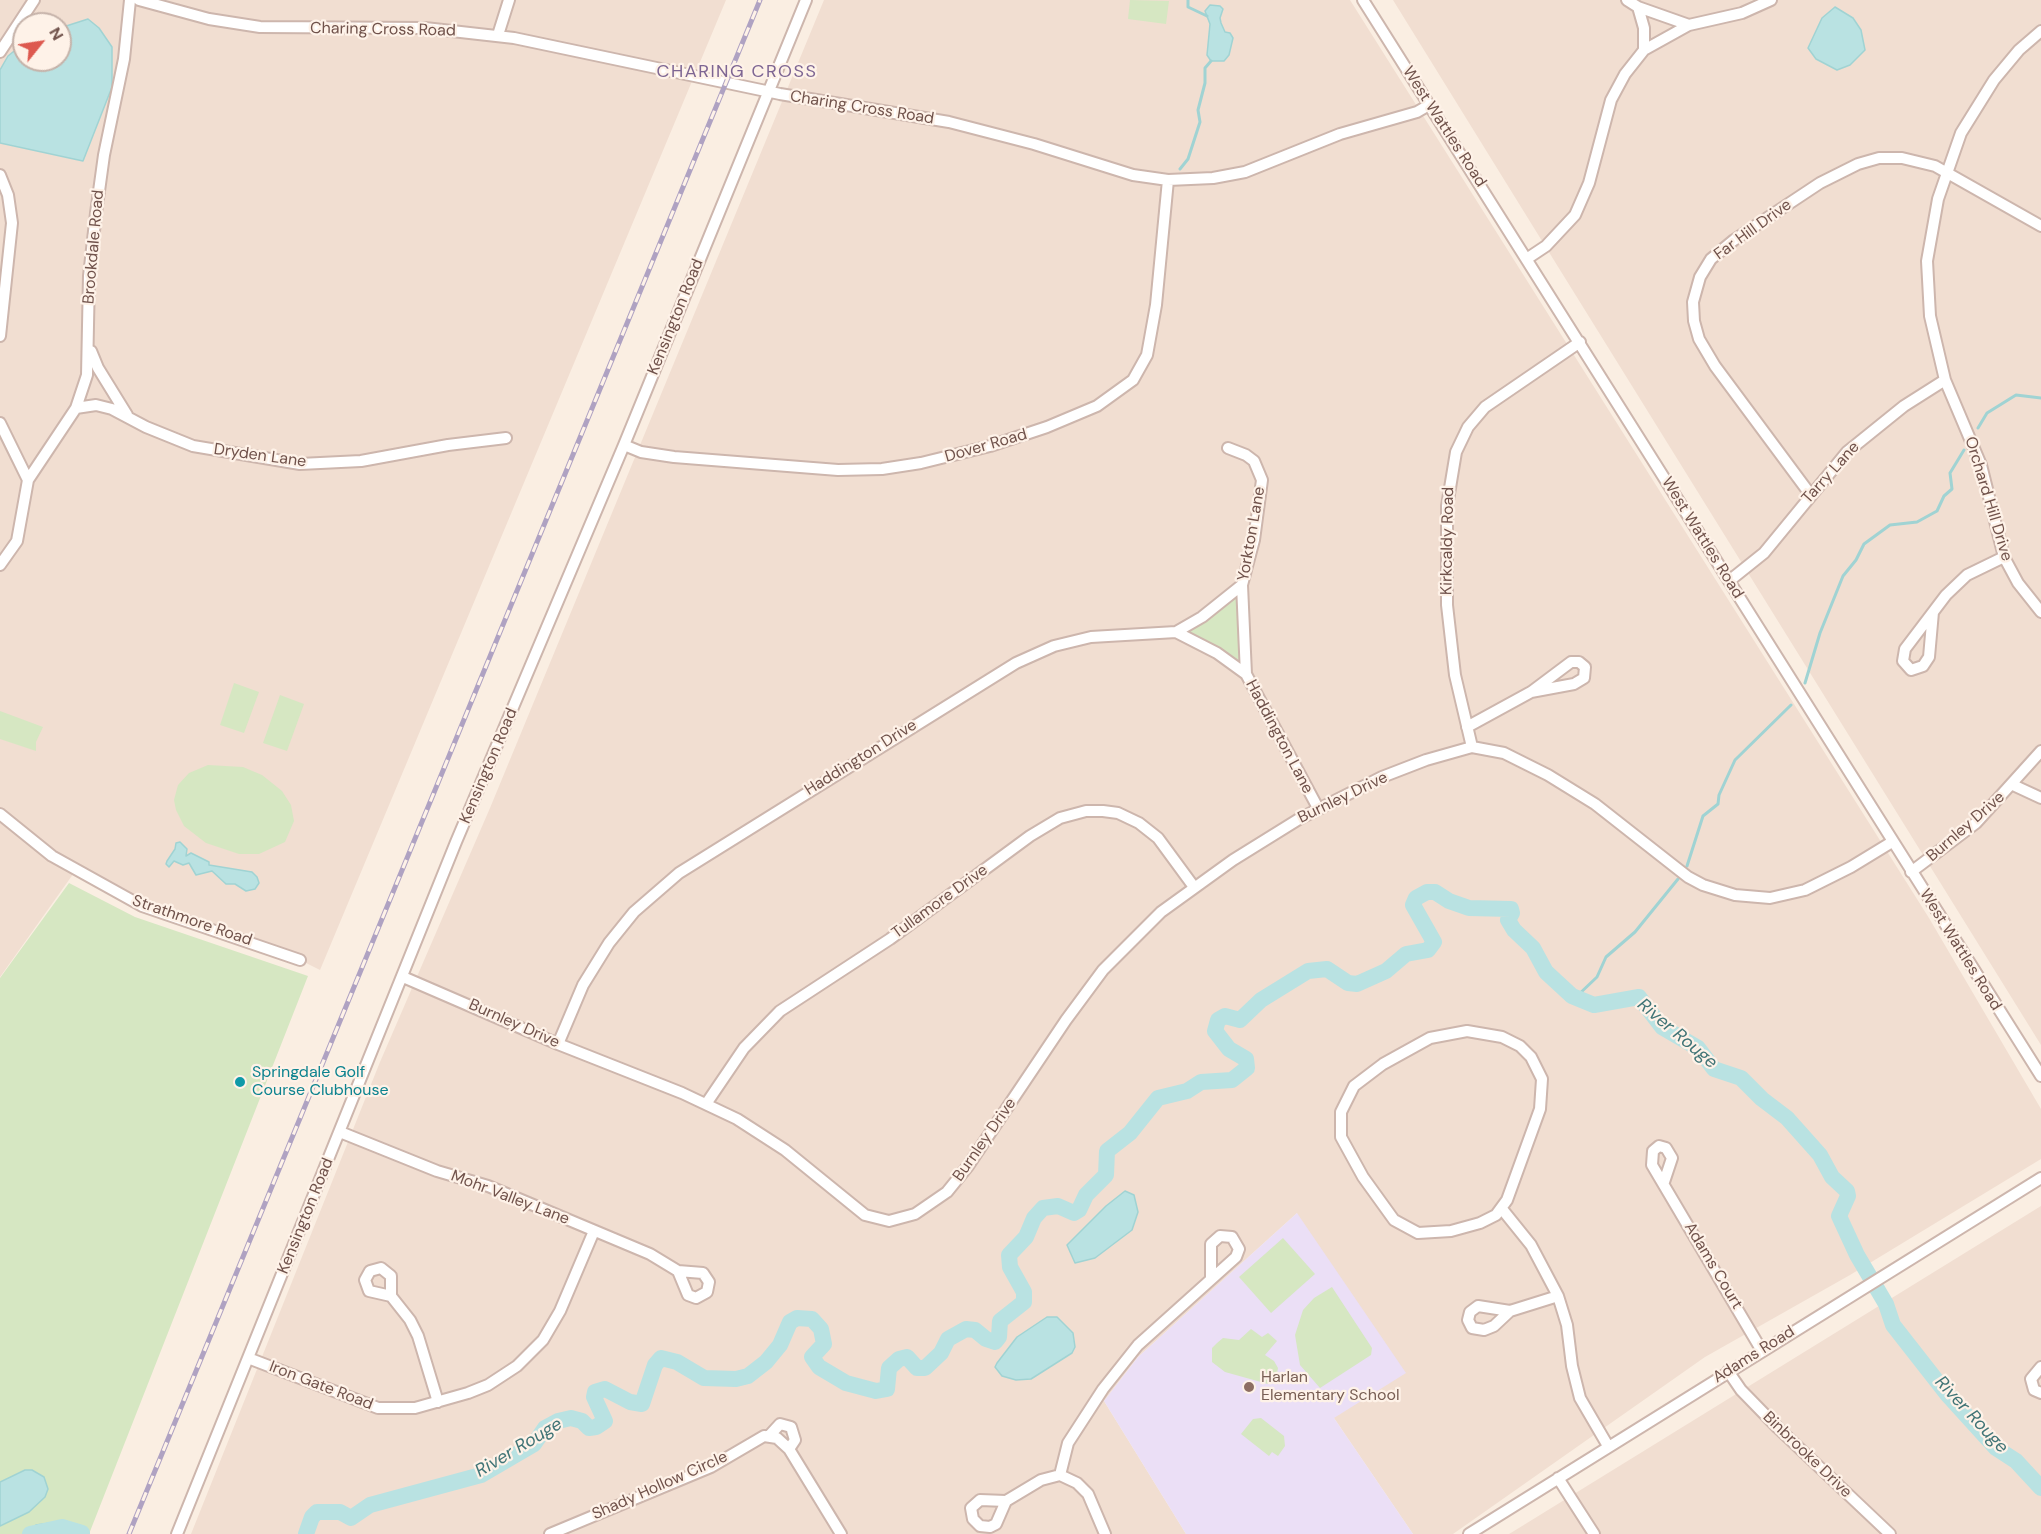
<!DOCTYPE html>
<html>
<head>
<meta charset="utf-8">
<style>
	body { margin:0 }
	#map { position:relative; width:2041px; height:1534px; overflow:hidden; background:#faeee2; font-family:"DM Sans",sans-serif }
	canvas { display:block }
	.north { position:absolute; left:12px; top:12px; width:60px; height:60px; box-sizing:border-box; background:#fef2e8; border:2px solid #c5b2a9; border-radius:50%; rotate:60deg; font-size:16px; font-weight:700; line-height:24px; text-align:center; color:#70524b }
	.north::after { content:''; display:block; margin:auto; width:21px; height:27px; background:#dd594f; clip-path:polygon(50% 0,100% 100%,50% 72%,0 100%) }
</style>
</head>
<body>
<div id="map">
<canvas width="2041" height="1534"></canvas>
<div class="north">N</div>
</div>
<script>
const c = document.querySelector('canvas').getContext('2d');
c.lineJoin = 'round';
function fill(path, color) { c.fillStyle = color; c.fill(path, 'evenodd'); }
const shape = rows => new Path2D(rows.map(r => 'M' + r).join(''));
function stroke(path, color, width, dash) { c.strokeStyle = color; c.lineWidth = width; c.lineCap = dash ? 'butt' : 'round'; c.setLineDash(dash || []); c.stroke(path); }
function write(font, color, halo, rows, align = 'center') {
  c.font = font + ' "DM Sans",sans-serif'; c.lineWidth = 4.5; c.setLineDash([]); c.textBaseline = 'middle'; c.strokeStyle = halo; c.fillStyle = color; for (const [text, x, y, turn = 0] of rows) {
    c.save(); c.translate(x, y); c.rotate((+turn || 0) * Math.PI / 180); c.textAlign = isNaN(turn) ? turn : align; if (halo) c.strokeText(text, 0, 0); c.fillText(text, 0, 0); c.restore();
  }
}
fill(shape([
	[0,0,726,0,320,970,300,960,205,929,76,870,0,977],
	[24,24,60,24,60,60,24,60],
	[824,0,1350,0,1929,918,2041,1109,2041,1159,1850,1275,1705,1357,1453,1534,1413,1534,1334,1418,1297,1213,1138,1357,1104,1401,1186,1534,191,1534,380,1062,490,808],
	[1393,0,2041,0,2041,1045,1547,249],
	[2041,1206,2041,1534,1509,1534,1514,1531]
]), '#f1ded1');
fill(shape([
	[1297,1213,1406,1373,1334,1418,1413,1534,1186,1534,1104,1401,1138,1357]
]), '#ebdff6');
fill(shape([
	[1130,0,1169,1,1166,24,1128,19],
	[1234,597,1238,597,1240,662,1187,634,1187,631,1218,611],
	[234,683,259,692,244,733,220,725],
	[280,695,304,704,287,751,263,743],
	[0,711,43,727,36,742,36,751,0,739],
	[208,765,243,767,262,775,282,791,291,805,294,821,285,842,259,854,239,854,206,843,184,826,176,810,174,800,178,785,189,773],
	[69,883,135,917,308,976,89,1534,0,1534,0,978],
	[1283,1238,1315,1274,1271,1313,1239,1277],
	[1332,1287,1372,1348,1371,1355,1320,1388,1300,1365,1295,1335,1303,1310,1314,1298],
	[1251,1329,1262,1337,1268,1333,1277,1341,1265,1355,1274,1361,1278,1368,1276,1379,1268,1384,1225,1372,1212,1362,1212,1348,1217,1343,1223,1338,1239,1340],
	[1261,1418,1284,1436,1285,1446,1278,1456,1272,1452,1269,1456,1241,1434,1253,1419]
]), '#d6e7c2');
const water = shape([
	[1210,5,1220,6,1223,9,1220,18,1221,23,1225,32,1230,33,1233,38,1229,55,1224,61,1211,61,1207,55,1210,24,1205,11,1210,5],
	[1835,7,1853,18,1861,30,1865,50,1850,65,1837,70,1816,59,1808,48,1822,18,1835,7],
	[88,19,99,28,112,47,112,87,83,161,0,143,0,70,8,56,24,43,24,60,60,60,60,28,88,19],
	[180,842,187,849,186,856,191,853,209,862,209,865,252,872,257,877,259,883,255,889,246,891,235,884,226,884,212,871,196,875,189,863,183,865,174,861,169,867,166,864,167,861,175,849,176,843,180,842],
	[1125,1191,1134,1195,1138,1212,1132,1230,1095,1258,1075,1263,1067,1245,1106,1206,1125,1191],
	[1047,1317,1057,1317,1073,1333,1075,1347,1072,1353,1031,1379,1016,1380,1002,1376,995,1367,997,1363,1017,1337,1047,1317],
	[25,1470,32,1470,44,1477,48,1489,45,1497,29,1512,0,1526,0,1482,25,1470],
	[58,1522,78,1528,76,1534,25,1534,36,1525,58,1522]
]);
fill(water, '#b9e2e2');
stroke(water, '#a0d3d3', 1.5);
stroke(shape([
	[1188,0,1188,7,1207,16],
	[1180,169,1188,159,1200,122,1198,110,1205,83,1205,68,1211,61],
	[1978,428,1987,413,2016,395,2041,398],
	[1805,683,1820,633,1843,576,1856,560,1864,544,1890,525,1917,522,1937,511,1944,496,1952,489,1950,473,1964,450],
	[1687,866,1703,816,1718,804,1719,795,1735,760,1791,705],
	[1576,997,1597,977,1606,957,1635,932,1678,879]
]), '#a0d3d3', 3);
stroke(shape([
	[30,1534,62,1527,82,1533],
	[306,1534,312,1517,317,1512,340,1512,351,1518,370,1505,481,1475,534,1444,545,1428,558,1421,571,1418,582,1421,589,1428,596,1427,605,1421,594,1397,595,1392,605,1389,630,1402,642,1404,655,1365,661,1358,677,1362,704,1378,736,1379,748,1376,766,1362,780,1345,790,1322,797,1318,812,1319,821,1329,824,1344,812,1357,819,1367,846,1383,876,1391,887,1389,889,1368,899,1359,907,1357,917,1368,925,1368,941,1353,948,1339,966,1329,975,1330,986,1339,995,1342,999,1337,1000,1321,1024,1302,1024,1292,1010,1267,1009,1255,1026,1237,1034,1218,1043,1208,1058,1206,1074,1213,1079,1210,1086,1195,1106,1175,1107,1151,1130,1133,1158,1098,1187,1091,1201,1082,1232,1080,1247,1068,1246,1059,1229,1049,1215,1031,1218,1020,1225,1016,1240,1020,1261,1000,1308,971,1327,969,1348,983,1357,984,1386,971,1406,954,1428,950,1434,942,1413,905,1416,898,1427,892,1435,892,1449,901,1469,908,1511,909,1512,913,1508,920,1514,930,1533,948,1546,972,1572,996,1594,1005,1639,997,1662,1027,1698,1048,1714,1069,1741,1078,1762,1099,1787,1118,1820,1155,1832,1177,1847,1191,1848,1196,1839,1216,1857,1255,1886,1304,1893,1325,1947,1394,1996,1448,2016,1461,2041,1488]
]), '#b9e2e2', 16);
const minor = shape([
	[139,0,209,19,260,27,425,28,514,38,780,94,949,122,1034,144,1133,175,1168,180,1213,178,1245,172,1340,134,1417,112,1429,105],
	[1363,0,2041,1076],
	[1627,0,1638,7,1689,25],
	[1638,7,1644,28,1644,50],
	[2041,31,2019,50,1994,80,1961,133,1938,199,1927,261,1930,316,1945,380,1981,465,2004,557,2018,583,2041,612],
	[498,35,509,0],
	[0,52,34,0],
	[0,175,8,195,12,223,0,336],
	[1528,258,1546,246,1575,215,1589,183,1611,100,1625,74,1644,50,1689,25,1742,13,1771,0],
	[91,351,98,368,127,415],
	[76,408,96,405,112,409,146,427,193,446,300,464,361,461,448,445,506,438],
	[0,423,28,480],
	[624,445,641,452,674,457,838,470,882,469,921,463,990,446,1047,427,1097,406,1133,380,1147,355,1156,305,1168,180],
	[1228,448,1246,455,1254,461,1262,480,1254,540,1242,585,1246,674],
	[1810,494,1715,366,1699,339,1694,321,1693,302,1700,277,1711,259,1734,240,1820,183,1858,164,1879,158,1902,158,1935,166,2041,226],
	[0,565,17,541,28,480,76,408,87,375,89,276,96,213,104,155,124,59,130,0],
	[1729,581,1764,553,1847,452,1904,406,1945,380],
	[1933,612,1929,657,1923,666,1911,670,1903,661,1905,649,1946,595,1967,575,2004,557],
	[1176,632,1217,653,1246,674,1318,808],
	[1467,727,1531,692,1571,662,1579,662,1585,667,1584,678,1574,684,1531,692],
	[1472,747,1455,675,1447,605,1447,506,1456,452,1468,427,1485,407,1580,342],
	[2013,785,2041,798],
	[0,814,52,856,142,906,300,960],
	[1911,872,1976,823,2041,751],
	[403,977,558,1044,682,1093,737,1119,785,1150,865,1215,889,1221,915,1214,947,1192,968,1166,1066,1020,1103,970,1161,912,1233,860,1299,819,1382,777,1426,760,1472,747,1504,753,1548,775,1595,804,1688,877,1703,885,1735,895,1770,898,1805,890,1851,867,1892,842],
	[1467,1031,1502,1037,1520,1046,1531,1057,1542,1079,1540,1109,1507,1200,1496,1215,1480,1223,1451,1231,1418,1233,1394,1220,1363,1177,1341,1137,1341,1112,1354,1086,1383,1064,1430,1038,1467,1031],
	[558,1044,583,985,609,943,634,912,679,873,1016,663,1054,646,1091,637,1176,632,1202,617,1242,585],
	[706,1104,744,1048,780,1011,890,939,1030,836,1060,818,1086,811,1103,811,1118,813,1139,823,1158,838,1194,887],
	[340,1132,437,1171,488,1186,650,1254,678,1271,688,1295,696,1298,707,1292,709,1282,703,1273,678,1271],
	[1664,1182,1672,1158,1666,1148,1659,1146,1653,1151,1652,1165,1762,1351],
	[1502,1209,1531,1245,1558,1296,1567,1325,1572,1366,1580,1398,1608,1446],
	[391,1296,369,1291,365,1280,370,1271,381,1268,391,1276,391,1296,410,1320,418,1336,438,1402],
	[1510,1311,1494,1326,1484,1330,1472,1328,1468,1320,1470,1312,1478,1306,1510,1311,1558,1296],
	[248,1358,378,1408,415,1408,468,1393,488,1385,517,1366,543,1340,560,1311,594,1231],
	[2041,1367,2031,1379,2034,1390,2041,1393],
	[1728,1371,1741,1390,1778,1428,1890,1534],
	[769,1436,780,1424,791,1427,795,1440,789,1449],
	[1060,1475,1068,1443,1103,1389,1138,1345,1236,1257,1239,1249,1232,1237,1220,1236,1211,1244,1211,1279],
	[1558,1478,1594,1534],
	[1006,1501,996,1524,990,1527,980,1526,973,1519,971,1508,980,1500,1006,1501,1041,1480,1060,1475,1077,1483,1088,1494,1105,1534],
	[177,1534,456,842,624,445,806,0],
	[550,1534,711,1467,764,1436,777,1438,789,1449,841,1534],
	[1469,1534,2041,1178]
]);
stroke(minor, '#cdb6ad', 14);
stroke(minor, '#fff', 10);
const rail = shape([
	[129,1534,760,0]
]);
stroke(rail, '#afa2c2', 5);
stroke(rail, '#fef2e8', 3, [9]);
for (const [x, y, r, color] of [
	[240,1082,6,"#0f9aa8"],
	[1249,1387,6,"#8d6e63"]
]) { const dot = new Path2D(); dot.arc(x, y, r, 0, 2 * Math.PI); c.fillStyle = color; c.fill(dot); stroke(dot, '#fef2e8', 2); }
write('16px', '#70524b', '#fef2e8', [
	["Charing Cross Road",383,30,1],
	["Charing Cross Road",862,108,9],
	["West Wattles Road",1444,127,57],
	["Far Hill Drive",1753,230,-36],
	["Brookdale Road",94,247,-85],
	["Kensington Road",676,317,-68],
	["Dover Road",986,446,-16],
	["Dryden Lane",260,456,8],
	["Tarry Lane",1831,473,-48],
	["Orchard Hill Drive",1988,499,73],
	["Yorkton Lane",1252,534,-80],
	["West Wattles Road",1702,538,58],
	["Kirkcaldy Road",1448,541,-89],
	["Haddington Lane",1279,737,62],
	["Haddington Drive",861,758,-32],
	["Kensington Road",489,766,-67],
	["Burnley Drive",1343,798,-26],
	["Burnley Drive",1966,827,-41],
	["Tullamore Drive",940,902,-36],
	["Strathmore Road",192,921,19],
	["West Wattles Road",1960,950,58],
	["Burnley Drive",514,1024,24],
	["Burnley Drive",985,1140,-55],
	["Mohr Valley Lane",510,1198,21],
	["Kensington Road",306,1216,-68],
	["Adams Court",1713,1266,59],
	["Adams Road",1754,1355,-32],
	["Iron Gate Road",321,1386,21],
	["Binbrooke Drive",1807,1455,44],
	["Shady Hollow Circle",660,1486,-24]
]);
write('16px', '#0d838f', '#fef2e8', [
	["Springdale Golf",252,1073],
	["Course Clubhouse",252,1091]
], 'left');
write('16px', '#785e54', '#fef2e8', [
	["Harlan",1261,1378],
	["Elementary School",1261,1396]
], 'left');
c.letterSpacing = '1.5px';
write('18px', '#7e6693', '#fef2e8', [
	["CHARING CROSS",737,72]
]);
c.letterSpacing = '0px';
write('italic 18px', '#407476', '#fef2e8', [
	["River Rouge",1677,1034,40],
	["River Rouge",1971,1415,47],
	["River Rouge",519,1448,-31]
]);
</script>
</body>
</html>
